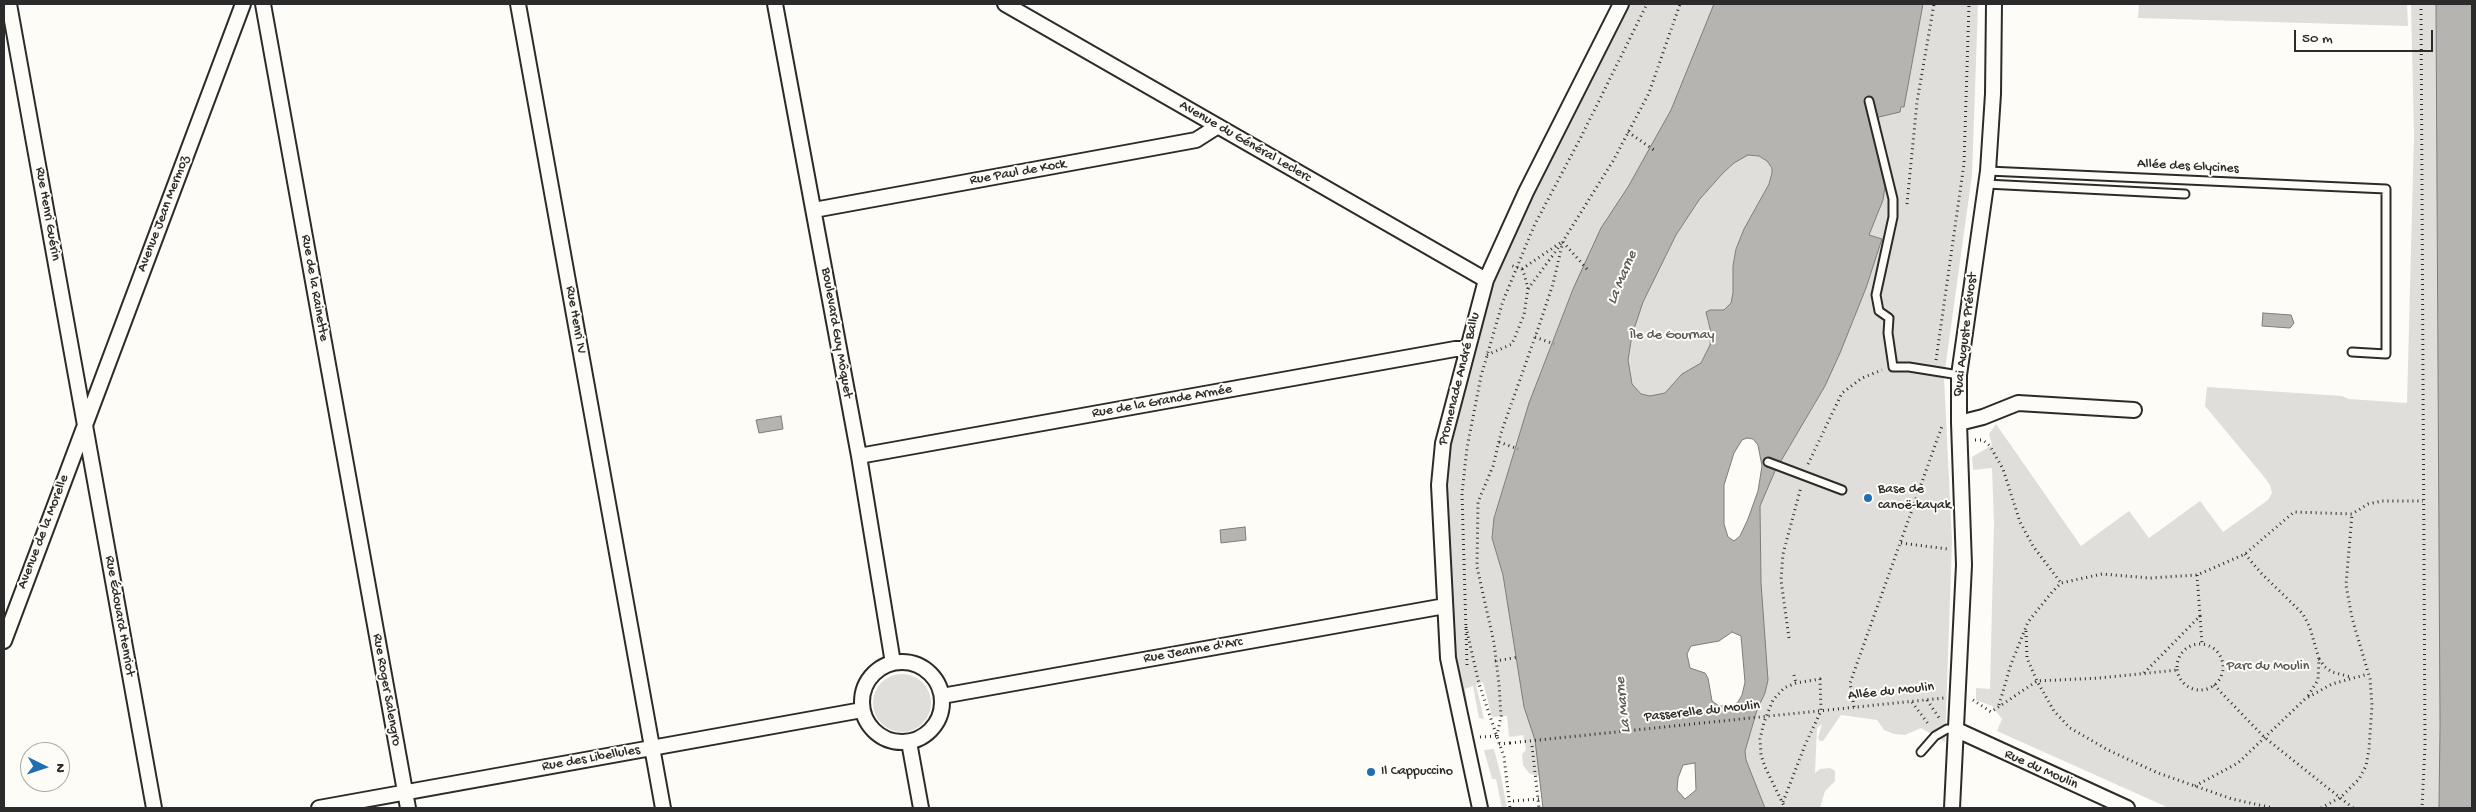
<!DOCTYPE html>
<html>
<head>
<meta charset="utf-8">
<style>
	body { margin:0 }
	#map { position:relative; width:2476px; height:812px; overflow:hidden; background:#fdfcf7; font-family:"Gochi Hand",sans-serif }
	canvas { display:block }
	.frame { position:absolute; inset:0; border:5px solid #2b2b2b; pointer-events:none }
	.north { position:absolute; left:20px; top:742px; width:50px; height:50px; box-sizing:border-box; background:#fdfcf7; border:1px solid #a9a8a5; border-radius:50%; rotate:94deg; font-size:14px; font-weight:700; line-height:20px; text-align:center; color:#2b2b2b }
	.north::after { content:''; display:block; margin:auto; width:18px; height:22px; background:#1f6fb2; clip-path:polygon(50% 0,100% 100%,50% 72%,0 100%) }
	.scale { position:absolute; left:2294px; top:30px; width:139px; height:22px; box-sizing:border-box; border:2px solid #2b2b2b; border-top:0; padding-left:6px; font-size:15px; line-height:18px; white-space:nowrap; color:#2b2b2b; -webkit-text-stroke:4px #fdfcf7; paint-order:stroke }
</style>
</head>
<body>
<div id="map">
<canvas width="2476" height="812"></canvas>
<div class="frame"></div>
<div class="north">N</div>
<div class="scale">50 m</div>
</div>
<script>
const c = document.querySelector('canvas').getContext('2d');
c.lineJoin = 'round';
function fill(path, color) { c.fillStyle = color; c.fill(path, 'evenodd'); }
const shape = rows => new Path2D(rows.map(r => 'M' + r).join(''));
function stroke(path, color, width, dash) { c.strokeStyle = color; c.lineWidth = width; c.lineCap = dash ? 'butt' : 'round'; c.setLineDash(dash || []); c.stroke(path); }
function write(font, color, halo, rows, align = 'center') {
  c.font = font + ' "Gochi Hand",sans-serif'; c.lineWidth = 4; c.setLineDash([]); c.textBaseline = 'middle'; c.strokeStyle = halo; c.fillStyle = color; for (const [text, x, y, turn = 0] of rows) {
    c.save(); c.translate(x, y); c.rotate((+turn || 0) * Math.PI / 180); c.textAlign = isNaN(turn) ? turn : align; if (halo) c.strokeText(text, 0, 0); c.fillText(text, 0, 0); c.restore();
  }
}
fill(shape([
	[1627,4,1734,4,1674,103,1672,106,1675,107,1580,287,1573,288,1529,403,1494,518,1492,538,1503,575,1517,659,1546,774,1536,776,1529,773,1523,765,1522,754,1526,750,1523,735,1509,737,1507,716,1492,717,1483,682,1476,685,1484,719,1479,718,1473,686,1465,689,1467,702,1464,706,1456,680,1445,522,1446,466,1451,433,1493,279,1527,201,1545,172],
	[1923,4,1978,4,1972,175,1944,377,1952,541,1945,742,1921,728,1905,735,1894,734,1884,730,1877,720,1841,715,1823,741,1820,741,1818,738,1822,724,1817,728,1815,773,1820,769,1830,768,1835,771,1835,781,1825,791,1820,808,1765,808,1746,760,1745,751,1757,710,1765,693,1761,583,1760,506,1775,471,1825,386,1840,353,1866,288,1882,239,1869,235,1883,200,1882,171,1875,140,1876,122,1879,117,1895,113,1904,107],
	[2139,4,2407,4,2408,26,2138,18],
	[2411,4,2436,4,2440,725,2439,808,2169,808,1997,731,2002,719,1992,706,1976,700,1976,688,1990,689,1994,523,1992,468,1973,470,1972,457,1992,445,1989,434,1996,424,2081,546,2129,511,2149,538,2200,501,2223,532,2268,500,2272,493,2270,485,2261,473,2205,406,2207,387,2342,396,2349,399,2407,403,2414,135],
	[1748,155,1759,156,1767,161,1772,168,1772,173,1769,184,1744,229,1736,249,1733,266,1733,293,1731,303,1724,310,1710,310,1707,320,1711,333,1710,345,1701,363,1684,373,1665,393,1650,396,1641,394,1632,384,1628,360,1632,335,1643,302,1676,235,1699,200,1723,173,1734,163],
	'873 703a29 29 0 1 1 58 0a29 29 0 1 1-58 0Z',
	[1494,749,1501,776,1507,808,1502,808,1496,779,1492,779,1484,750]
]), '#dfdeda');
const water = shape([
	[1714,4,1923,4,1904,107,1901,107,1900,112,1879,117,1876,122,1875,140,1885,187,1883,200,1869,235,1882,239,1866,288,1840,353,1825,386,1775,471,1760,506,1761,583,1768,680,1765,693,1757,710,1745,751,1746,760,1765,808,1543,808,1535,740,1524,707,1503,575,1492,538,1494,518,1529,403,1573,289,1601,228,1628,187,1671,110,1714,4],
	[1748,155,1759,156,1767,161,1772,168,1772,173,1769,184,1744,229,1736,249,1733,266,1733,293,1731,303,1724,310,1710,310,1706,312,1711,333,1710,345,1701,363,1682,374,1665,393,1650,396,1641,394,1632,384,1628,360,1632,335,1643,302,1676,235,1699,200,1723,173,1734,163,1748,155],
	[1747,438,1753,439,1758,445,1762,466,1758,491,1748,519,1740,536,1734,541,1728,537,1724,524,1724,485,1734,453,1742,440,1747,438],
	[1732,632,1741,636,1745,682,1742,695,1738,702,1732,706,1719,706,1712,701,1708,678,1705,673,1690,668,1687,654,1691,646,1719,641,1732,632],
	[1695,763,1696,790,1685,799,1677,790,1678,778,1683,765,1695,763],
	[2436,4,2472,4,2472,808,2439,808,2440,725,2436,4],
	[2263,313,2291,315,2294,323,2290,328,2262,326,2263,313],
	[781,416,783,429,759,433,756,420,781,416],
	[1245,527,1246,540,1221,543,1220,530,1245,527]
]);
fill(water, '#b5b4b1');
stroke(water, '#7e7d7b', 1);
const lane = shape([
	[1869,101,1893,199,1893,217,1876,295,1879,311,1889,318,1888,333,1893,367,1909,367,1959,375],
	[1988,171,2386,189,2386,354,2352,352],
	[1986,184,2185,194],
	[1768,462,1842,490],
	[1921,752,1935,736,1947,729,1957,730]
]);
const street = shape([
	[9,4,154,808],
	[263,4,408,808],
	[518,4,663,808],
	[775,4,859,456,893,663],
	[1005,4,1486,280],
	[814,210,1196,140,1218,126],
	[1959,423,1983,417,2018,403,2134,410],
	[859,456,1455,349,1466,349],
	[4,641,243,4],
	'862 702a40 40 0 1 1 80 0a40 40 0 1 1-80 0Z',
	[942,696,1445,606],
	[1957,730,2127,808],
	[909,742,921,808],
	[319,808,862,710],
	[1480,808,1448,658,1439,485,1443,443,1486,280,1526,192,1621,4],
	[1952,808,1964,565,1959,423,1959,375,1988,171,1993,94,1994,4]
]);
stroke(lane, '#2b2b2b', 11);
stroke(street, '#2b2b2b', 18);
stroke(shape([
	[2421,4,2425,746,2422,808],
	[1628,132,1654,150],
	[1907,204,1917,102,1934,4],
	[1563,242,1587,269],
	[1522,269,1560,243],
	[1528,289,1561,244],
	[1535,337,1554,344],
	[1487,355,1512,344,1524,315,1528,288,1524,274,1522,269,1510,265],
	[1936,360,1964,164,1969,4],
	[1975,440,1983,440,1990,446,2003,469,2020,522,2033,546,2061,583],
	[1499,442,1518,449],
	[1808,464,1842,393,1862,378,1882,370],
	[1901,543,1948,549],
	[2245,554,2261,573,2303,614,2310,628,2319,659,2318,680,2308,696],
	[2197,575,2200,616],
	[1466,627,1479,684,1504,757,1510,808],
	[2026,631,2027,658,2037,681,2054,711,2070,728,2108,750,2158,773,2232,799,2273,808],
	[1789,638,1781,580,1783,554,1801,487],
	'2177 667a23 23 0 1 1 46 0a23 23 0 1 1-46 0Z',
	[2319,659,2325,667,2332,672,2351,677],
	[1495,661,1519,657],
	[1467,665,1462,493,1467,448,1481,376,1503,301,1534,226,1581,137,1647,4],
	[2144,673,2200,616,2202,644],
	[1794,675,1796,683],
	[2214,685,2264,737,2353,808],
	[1927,700,1940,719],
	[1973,700,1991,712,2037,681,2099,678,2178,670],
	[1912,702,1929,725],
	[1999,705,2011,664,2028,622,2052,592,2061,583,2102,574,2150,578,2197,575,2245,554,2294,512,2352,514,2368,504,2382,501,2423,501],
	[1854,707,1850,683,1942,426],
	[1818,711,1944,698],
	[1497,736,1501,716,1499,684,1494,643,1477,567,1478,502,1493,466,1501,433,1539,326,1553,284,1563,241,1613,161,1649,93,1680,4],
	[1480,737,1497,736],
	[1499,744,1510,743],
	[1532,746,1539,808],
	[2195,786,2238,763,2305,699,2332,684,2368,674],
	[1513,801,1539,799],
	[1783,802,1805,745,1821,711,1820,679,1796,683,1784,688,1773,700,1764,722,1760,739,1761,755,1765,767,1785,808],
	[2321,808,2341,797,2359,779,2366,766,2369,749,2372,705,2370,679,2352,618,2346,585,2352,514]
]), '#2b2b2b', 3, [1, 4]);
stroke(lane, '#fdfcf7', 7);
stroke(street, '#fdfcf7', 14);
stroke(shape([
	[1510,743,1818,711]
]), '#2b2b2b', 3, [1, 4]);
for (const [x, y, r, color] of [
	[1868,498,5,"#1f6fb2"],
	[1371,772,5,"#1f6fb2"]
]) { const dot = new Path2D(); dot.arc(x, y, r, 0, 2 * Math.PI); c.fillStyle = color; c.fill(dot); stroke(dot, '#fdfcf7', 2); }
write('14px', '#2b2b2b', '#fdfcf7', [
	["Avenue du Général Leclerc",1245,142,30],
	["Allée des Glycines",2188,167,3],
	["Rue Paul de Kock",1018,173,-10],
	["Rue Henri Guérin",47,214,80],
	["Avenue Jean Mermoz",164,214,-69],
	["Rue de la Rainette",314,288,80],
	["Rue Henri IV",575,320,80],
	["Boulevard Guy Môquet",836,333,80],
	["Quai Auguste Prévost",1966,335,-83],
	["Promenade André Ballu",1460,379,-76],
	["Rue de la Grande Armée",1162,402,-10],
	["Avenue de la Morelle",44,532,-69],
	["Rue Édouard Henriot",119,616,80],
	["Rue Jeanne d'Arc",1193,651,-10],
	["Rue Roger Salengro",386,690,80],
	["Allée du Moulin",1891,692,-6],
	["Passerelle du Moulin",1702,712,-6],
	["Rue des Libellules",591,759,-10],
	["Rue du Moulin",2041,770,24]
]);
write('14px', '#585857', '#fdfcf7', [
	["Île de Gournay",1672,336],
	["Parc du Moulin",2268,667]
]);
write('14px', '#2b2b2b', '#fdfcf7', [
	["Base de",1878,490],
	["canoë-kayak",1878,506],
	["Il Cappuccino",1381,772]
], 'left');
write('italic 15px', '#5b5b5a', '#fdfcf7', [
	["La Marne",1623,278,-67],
	["La Marne",1624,705,-96]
]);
</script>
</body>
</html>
